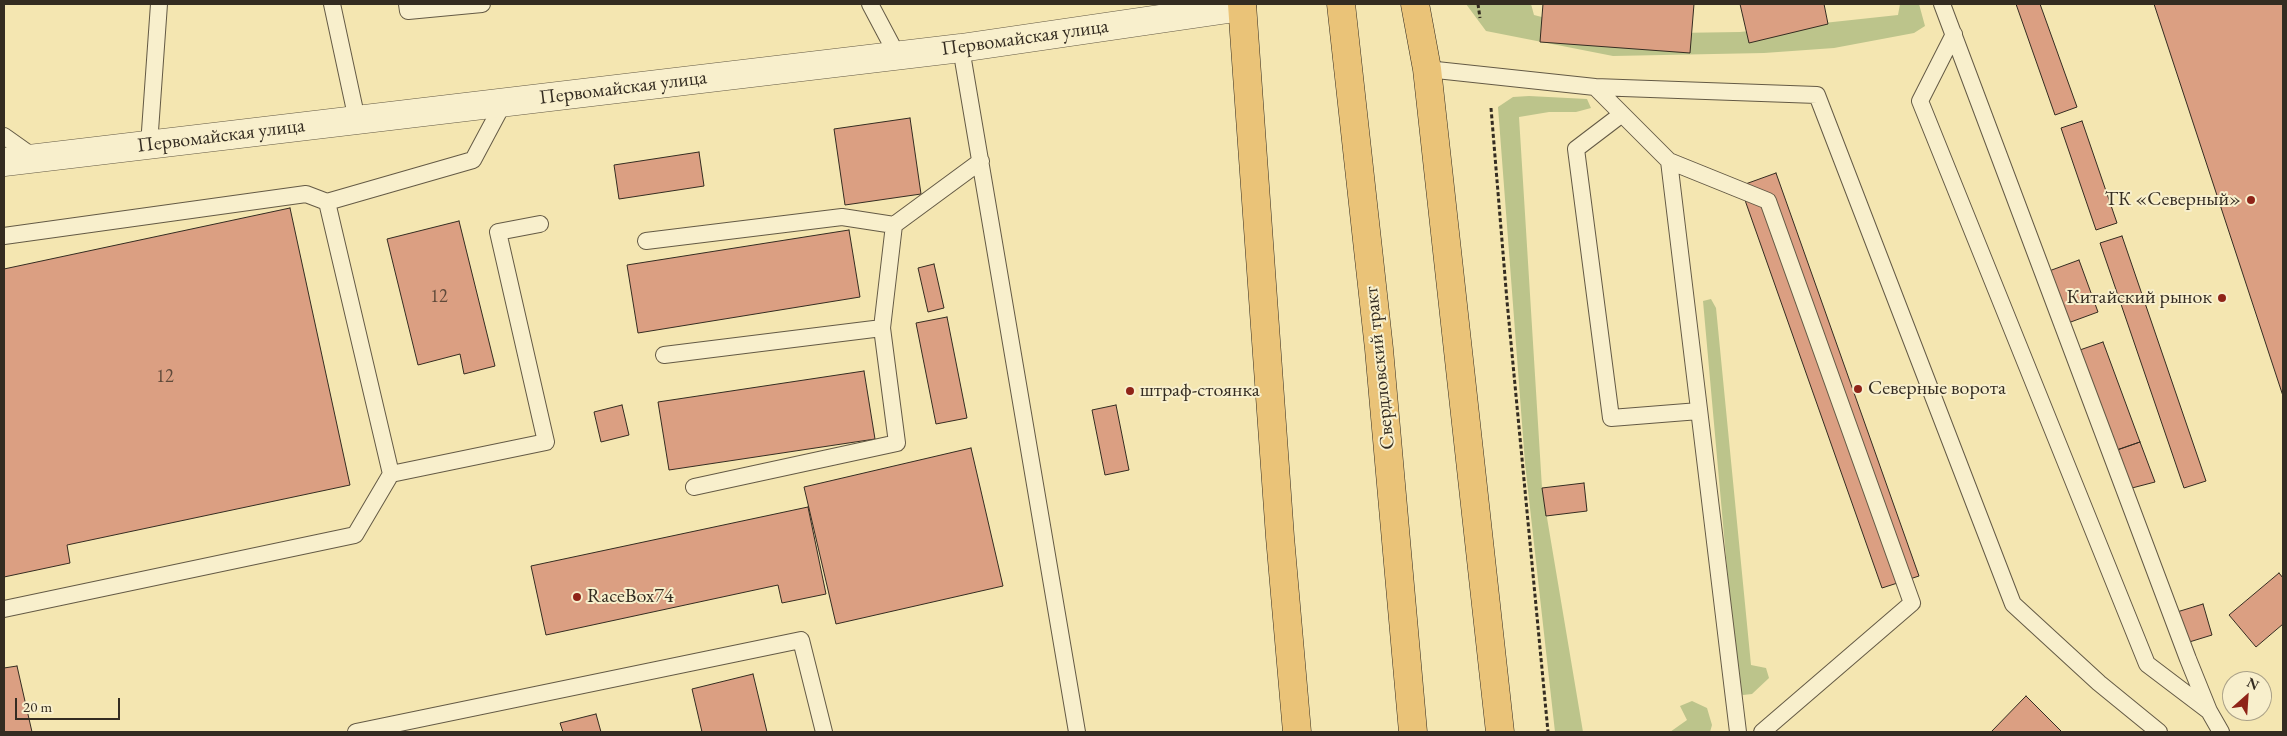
<!DOCTYPE html>
<html>
<head>
<meta charset="utf-8">
<style>
	body { margin:0 }
	#map { position:relative; width:2287px; height:736px; overflow:hidden; background:#f4e6b1; font-family:"EB Garamond",serif }
	canvas { display:block }
	.frame { position:absolute; inset:0; border:5px solid #342c21; pointer-events:none }
	.north { position:absolute; left:2222px; top:671px; width:50px; height:50px; box-sizing:border-box; background:#f8efcc; border:1px solid #aaa188; border-radius:50%; rotate:26deg; font-size:14px; font-weight:700; line-height:20px; text-align:center; color:#342c21 }
	.north::after { content:''; display:block; margin:auto; width:18px; height:22px; background:#8f2418; clip-path:polygon(50% 0,100% 100%,50% 72%,0 100%) }
	.scale { position:absolute; left:15px; top:698px; width:105px; height:22px; box-sizing:border-box; border:2px solid #342c21; border-top:0; padding-left:6px; font-size:15px; line-height:18px; white-space:nowrap; color:#342c21; -webkit-text-stroke:4px #f8efcc; paint-order:stroke }
</style>
</head>
<body>
<div id="map">
<canvas width="2287" height="736"></canvas>
<div class="frame"></div>
<div class="north">N</div>
<div class="scale">20 m</div>
</div>
<script>
const c = document.querySelector('canvas').getContext('2d');
c.lineJoin = 'round';
function fill(path, color) { c.fillStyle = color; c.fill(path, 'evenodd'); }
const shape = rows => new Path2D(rows.map(r => 'M' + r).join(''));
function stroke(path, color, width, dash) { c.strokeStyle = color; c.lineWidth = width; c.lineCap = dash ? 'butt' : 'round'; c.setLineDash(dash || []); c.stroke(path); }
function write(font, color, halo, rows, align = 'center') {
  c.font = font + ' "EB Garamond",serif'; c.lineWidth = 4; c.setLineDash([]); c.textBaseline = 'middle'; c.strokeStyle = halo; c.fillStyle = color; for (const [text, x, y, turn = 0] of rows) {
    c.save(); c.translate(x, y); c.rotate((+turn || 0) * Math.PI / 180); c.textAlign = isNaN(turn) ? turn : align; if (halo) c.strokeText(text, 0, 0); c.fillText(text, 0, 0); c.restore();
  }
}
fill(shape([
	[1466,4,1531,4,1534,15,1608,34,1740,32,1898,15,1900,4,1919,4,1925,26,1914,33,1834,48,1764,53,1613,56,1486,31],
	[1529,96,1587,99,1591,108,1576,112,1549,112,1519,117,1542,488,1583,732,1555,732,1525,463,1498,107,1513,97],
	[1711,299,1716,308,1751,665,1766,668,1769,678,1752,694,1743,695,1738,691,1703,301],
	[1692,701,1707,708,1712,725,1710,732,1670,732,1687,720,1680,706]
]), '#bcc48b');
const building = shape([
	[1543,4,1694,4,1690,53,1540,42,1543,4],
	[1740,4,1824,4,1828,24,1749,43,1740,4],
	[2016,4,2040,4,2077,107,2055,115,2016,4],
	[2154,4,2283,4,2283,396,2154,4],
	[910,118,921,194,845,205,834,129,910,118],
	[2082,121,2117,223,2096,230,2061,128,2082,121],
	[699,152,704,186,619,199,614,165,699,152],
	[1776,173,1919,576,1882,588,1740,186,1776,173],
	[290,208,350,485,67,545,70,563,4,577,4,269,290,208],
	[459,221,495,366,464,374,460,354,418,365,387,239,459,221],
	[849,230,860,297,638,333,627,265,849,230],
	[2122,236,2206,481,2184,488,2100,243,2122,236],
	[2079,260,2098,312,2068,323,2049,271,2079,260],
	[934,264,944,308,928,312,918,268,934,264],
	[947,317,967,418,936,424,916,323,947,317],
	[2103,342,2140,442,2111,452,2074,352,2103,342],
	[864,371,875,439,669,470,658,402,864,371],
	[622,405,629,435,601,442,594,412,622,405],
	[1116,405,1129,470,1105,475,1092,410,1116,405],
	[2140,442,2155,482,2132,488,2117,450,2140,442],
	[971,448,1003,586,836,624,804,487,971,448],
	[1584,483,1587,511,1546,516,1542,488,1584,483],
	[808,507,826,594,782,603,778,585,546,635,531,566,808,507],
	[2279,573,2283,578,2283,624,2256,647,2229,615,2279,573],
	[2203,604,2212,635,2186,643,2177,612,2203,604],
	[17,666,32,732,4,732,4,668,17,666],
	[753,674,767,732,702,732,692,689,753,674],
	[2026,696,2062,732,1991,732,2026,696],
	[596,714,601,732,563,732,560,723,596,714]
]);
fill(building, '#db9f82');
stroke(building, '#342c21', 1);
const service = shape([
	[332,4,357,120],
	[407,4,408,11,482,4],
	[870,4,897,55],
	[1942,4,2188,659,2209,711,2221,732],
	[1954,34,1920,101,2147,664,2209,711],
	[961,48,1077,732],
	[1427,69,1595,87,1669,161,1768,201,1912,603,1762,732],
	[1595,87,1817,95,2013,604,2099,683,2159,732],
	[1622,114,1576,149,1611,418,1699,411],
	[4,136,35,158],
	[149,145,159,4],
	[1669,161,1738,732],
	[4,236,306,194,327,202],
	[646,241,842,217,894,225],
	[664,355,882,328],
	[391,474,327,202,473,160,504,102],
	[694,487,897,443,882,328,894,225,981,161],
	[4,609,355,535,391,474,546,442,498,232,540,224],
	[356,732,801,640,824,732]
]);
const tertiary = shape([
	[4,162,961,48,1242,7]
]);
const primary = shape([
	[1242,4,1280,537,1297,732],
	[1341,4,1379,349,1413,732],
	[1415,4,1427,69,1500,732]
]);
stroke(service, '#645a45', 18);
stroke(tertiary, '#645a45', 29);
stroke(primary, '#342c21', 29);
stroke(shape([
	[1478,4,1480,18],
	[1491,108,1507,301,1548,732]
]), '#342c21', 3, [4, 2.5]);
stroke(service, '#f8efcc', 16);
stroke(tertiary, '#f8efcc', 28);
stroke(primary, '#eac378', 28);
for (const [x, y, r, color] of [
	[2251,200,5,"#8f2418"],
	[2222,298,5,"#8f2418"],
	[1858,389,5,"#8f2418"],
	[1130,391,5,"#8f2418"],
	[577,597,5,"#8f2418"]
]) { const dot = new Path2D(); dot.arc(x, y, r, 0, 2 * Math.PI); c.fillStyle = color; c.fill(dot); stroke(dot, '#f8efcc', 2); }
write('18px', '#5e4939', null, [
	["12",439,297],
	["12",165,377]
]);
write('20px', '#342c21', '#f8efcc', [
	["Первомайская улица",1025,38,-8],
	["Первомайская улица",623,88,-7],
	["Первомайская улица",221,136,-7],
	["Свердловский тракт",1380,368,-96]
]);
write('20px', '#342c21', '#f8efcc', [
	["ТК «Северный»",2241,200,"right"],
	["Китайский рынок",2212,298,"right"],
	["Северные ворота",1868,389],
	["штраф-стоянка",1140,391],
	["RaceBox74",587,597]
], 'left');
</script>
</body>
</html>
